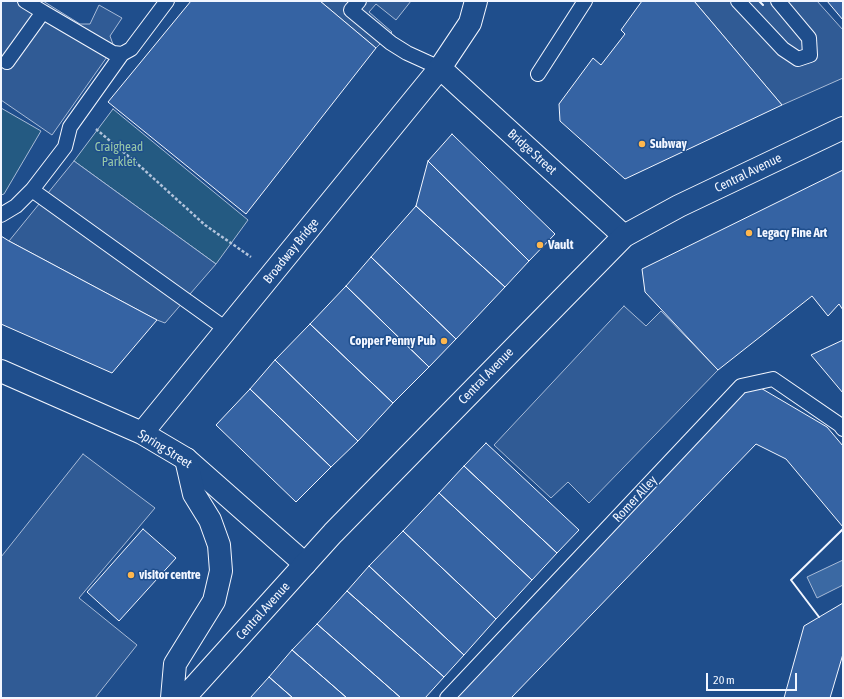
<!DOCTYPE html>
<html>
<head>
<meta charset="utf-8">
<style>
	body { margin:0 }
	#map { position:relative; width:844px; height:699px; overflow:hidden; background:#1f4e8c; font-family:"Asap Condensed",sans-serif }
	canvas { display:block }
	.frame { position:absolute; inset:0; border:2px solid #f2f6ff; pointer-events:none }
	.scale { position:absolute; left:706px; top:673px; width:91px; height:18px; box-sizing:border-box; border:2px solid #f2f6ff; border-top:0; padding-left:5px; font-size:12px; line-height:14px; white-space:nowrap; color:#f2f6ff; -webkit-text-stroke:3px #1f4e8c; paint-order:stroke }
</style>
</head>
<body>
<div id="map">
<canvas width="844" height="699"></canvas>
<div class="frame"></div>
<div class="scale">20 m</div>
</div>
<script>
const c = document.querySelector('canvas').getContext('2d');
c.lineJoin = 'round';
function fill(path, color) { c.fillStyle = color; c.fill(path, 'evenodd'); }
const shape = rows => new Path2D(rows.map(r => 'M' + r).join(''));
function stroke(path, color, width, dash) { c.strokeStyle = color; c.lineWidth = width; c.lineCap = dash ? 'butt' : 'round'; c.setLineDash(dash || []); c.stroke(path); }
function write(font, color, halo, rows, align = 'center') {
  c.font = font + ' "Asap Condensed",sans-serif'; c.lineWidth = 3; c.setLineDash([]); c.textBaseline = 'middle'; c.strokeStyle = halo; c.fillStyle = color; for (const [text, x, y, turn = 0] of rows) {
    c.save(); c.translate(x, y); c.rotate((+turn || 0) * Math.PI / 180); c.textAlign = isNaN(turn) ? turn : align; if (halo) c.strokeText(text, 0, 0); c.fillText(text, 0, 0); c.restore();
  }
}
const green = shape([
	[1,108,41,131,4,194,1,195,1,108],
	[113,109,248,220,216,264,74,161,113,109]
]);
fill(green, '#245a82');
stroke(green, '#a8bbd7', 1);
const parking = shape([
	[1,1,43,1,80,24,90,24,99,5,122,18,110,36,114,47,52,135,1,100,1,1],
	[320,1,411,1,396,20,376,4,369,12,392,32,376,48,320,1],
	[694,1,817,1,843,30,843,78,782,105,694,1],
	[74,161,216,264,165,323,157,320,9,241,74,161],
	[624,306,646,326,661,311,718,370,589,503,568,482,551,498,494,445,624,306],
	[83,454,155,508,79,598,137,645,95,698,1,698,1,557,83,454]
]);
fill(parking, '#305b95');
stroke(parking, '#a8bbd7', 1);
const water = shape([
	[843,560,843,585,817,598,807,577,843,560]
]);
fill(water, '#3b69a3');
stroke(water, '#a8bbd7', 1);
const building = shape([
	[191,1,320,1,376,48,246,214,108,102,191,1],
	[642,1,694,1,782,105,625,179,560,121,559,104,593,58,601,65,625,34,621,30,642,1],
	[827,1,843,1,843,20,827,1],
	[452,134,555,234,529,261,428,161,452,134],
	[428,161,529,261,505,287,416,206,428,161],
	[843,170,843,310,839,304,828,316,812,296,718,370,645,292,642,269,843,170],
	[416,206,505,287,456,339,371,257,416,206],
	[1,236,9,241,157,320,112,373,1,324,1,236],
	[371,257,456,339,429,367,346,286,371,257],
	[346,286,429,367,393,403,310,324,346,286],
	[310,324,393,403,358,441,275,360,310,324],
	[843,340,843,393,811,355,843,340],
	[275,360,358,441,331,467,250,389,275,360],
	[759,387,827,427,843,446,843,527,786,459,756,444,511,698,456,698,744,391,759,387],
	[250,389,331,467,296,502,216,425,250,389],
	[486,443,579,530,557,553,464,466,486,443],
	[464,466,557,553,532,580,439,493,464,466],
	[439,493,532,580,496,619,403,531,439,493],
	[143,529,176,558,119,621,87,592,143,529],
	[403,531,496,619,464,655,369,566,403,531],
	[369,566,464,655,444,677,347,591,369,566],
	[347,591,444,677,425,698,401,698,317,624,347,591],
	[843,603,843,654,830,698,784,698,804,626,843,603],
	[317,624,401,698,347,698,292,650,317,624],
	[292,650,347,698,293,698,269,677,292,650],
	[269,677,293,698,250,698,269,677]
]);
fill(building, '#3563a3');
stroke(building, '#f2f6ff', 1);
const service = shape([
	[359,1,351,10,391,43,407,53,440,68],
	[738,1,783,49,798,59,810,55,809,38,778,1],
	[43,12,113,53,122,54,131,49,167,1],
	[7,62,43,12,25,1],
	[538,74,585,1],
	[32,190,226,329],
	[1,215,16,206,32,190,65,147,70,127,122,54],
	[447,698,741,386,773,379,840,425,843,429]
]);
const secondary = shape([
	[440,68,624,236],
	[1,371,142,433,186,459,305,564],
	[142,433,440,68,470,23,476,1]
]);
const primary = shape([
	[172,698,175,664,214,601,221,571,219,545,210,520,194,494,186,459],
	[184,698,333,533,624,236,679,206,843,128]
]);
stroke(service, '#f2f6ff', 16);
stroke(secondary, '#f2f6ff', 24);
stroke(primary, '#f2f6ff', 24);
stroke(shape([
	[96,129,141,167,205,225,251,257]
]), '#b3c4dc', 2.5, [3, 2]);
stroke(service, '#1f4e8c', 14);
stroke(secondary, '#1f4e8c', 22);
stroke(primary, '#1f4e8c', 22);
stroke(shape([
	[759,1,763,5],
	[819,617,791,580,843,529]
]), '#f2f6ff', 2);
for (const [x, y, r, color] of [
	[642,144,4,"#ffb74d"],
	[749,233,4,"#ffb74d"],
	[540,245,4,"#ffb74d"],
	[444,341,4,"#ffb74d"],
	[131,575,4,"#ffb74d"]
]) { const dot = new Path2D(); dot.arc(x, y, r, 0, 2 * Math.PI); c.fillStyle = color; c.fill(dot); stroke(dot, '#1f4e8c', 1.5); }
write('bold 13px', '#f2f6ff', '#1f4e8c', [
	["Subway",650,144],
	["Legacy Fine Art",757,233],
	["Vault",548,245],
	["Copper Penny Pub",436,341,"right"],
	["visitor centre",139,575]
], 'left');
write('13px', '#97c8a6', '#1f4e8c', [
	["Craighead",119,147],
	["Parklet",119,162]
]);
write('13px', '#f2f6ff', '#1f4e8c', [
	["Bridge Street",532,152,42],
	["Central Avenue",748,173,-26],
	["Broadway Bridge",291,251,-51],
	["Central Avenue",486,376,-46],
	["Spring Street",165,449,32],
	["Romer Alley",635,499,-47],
	["Central Avenue",263,611,-48]
]);
</script>
</body>
</html>
